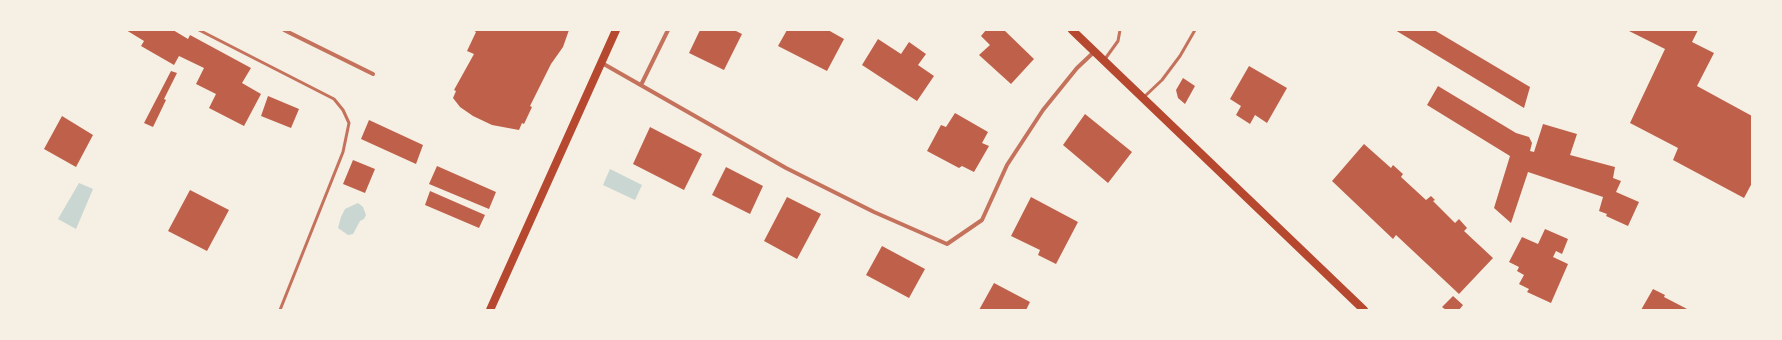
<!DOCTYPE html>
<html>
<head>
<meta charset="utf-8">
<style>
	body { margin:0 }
	#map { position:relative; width:1782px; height:340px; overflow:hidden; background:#f6efe4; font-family:"Fira Sans Condensed",sans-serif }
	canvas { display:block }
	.frame { position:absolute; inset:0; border:31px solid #f6efe4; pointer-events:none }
</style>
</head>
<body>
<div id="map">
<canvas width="1782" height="340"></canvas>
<div class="frame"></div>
</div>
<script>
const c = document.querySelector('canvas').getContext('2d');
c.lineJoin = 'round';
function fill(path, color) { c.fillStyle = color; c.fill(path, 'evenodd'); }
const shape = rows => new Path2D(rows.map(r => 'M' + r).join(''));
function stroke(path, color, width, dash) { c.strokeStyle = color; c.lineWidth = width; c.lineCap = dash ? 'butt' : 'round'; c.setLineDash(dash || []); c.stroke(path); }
fill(shape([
	[610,169,642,185,635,200,603,185],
	[79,183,93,189,76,229,58,219],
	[358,203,363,207,366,215,364,219,360,221,353,234,348,235,338,228,341,217,345,209]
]), '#c9d6d2');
fill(shape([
	[126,30,173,30,188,39,190,35,251,68,242,83,261,94,244,126,209,108,216,94,196,84,204,68,179,56,174,65,141,46,144,41],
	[473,30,569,30,563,47,551,64,530,106,532,107,524,124,522,123,519,130,492,125,473,116,460,107,453,98,456,91,454,90,474,54,467,51,476,32],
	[700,30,734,30,742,34,724,70,689,53],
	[787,30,828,30,844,39,827,71,778,46],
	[986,30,1004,30,1034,59,1011,84,979,55,990,45,981,36],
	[1395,30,1434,30,1530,87,1524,108],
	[1627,30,1698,30,1692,42,1714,53,1697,86,1752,116,1752,183,1744,198,1673,160,1678,148,1630,123,1665,49],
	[878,39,901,54,909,42,926,54,918,65,934,76,917,101,862,65],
	[1249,66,1287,88,1267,123,1255,115,1250,124,1236,115,1241,106,1230,99],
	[171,71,177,73,164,99,166,100,153,127,144,123],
	[1183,78,1195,86,1185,104,1178,98,1176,90],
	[1438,86,1516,133,1529,137,1532,143,1530,151,1534,152,1543,124,1577,134,1570,155,1615,167,1613,178,1621,181,1616,192,1639,202,1628,226,1606,216,1607,214,1599,211,1603,197,1528,172,1511,223,1494,208,1510,156,1427,105],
	[268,96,299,109,291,128,261,116],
	[955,113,988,132,982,143,989,146,974,172,962,166,959,168,927,151,941,125,946,127],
	[1085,114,1132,152,1108,183,1063,145],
	[62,116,93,135,76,167,44,149],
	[369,120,423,145,416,164,361,139],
	[650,127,702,154,684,190,633,164],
	[1364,144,1391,168,1393,165,1403,174,1401,177,1426,200,1431,196,1435,200,1433,201,1455,223,1459,219,1467,228,1464,231,1493,258,1459,294,1396,235,1393,239,1332,181],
	[353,160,375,169,365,193,343,184],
	[437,166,496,192,489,209,429,184],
	[726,167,763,186,750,214,712,195],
	[190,190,229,210,207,251,168,231],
	[430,191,485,215,479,228,425,205],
	[787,197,821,214,797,259,764,241],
	[1031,197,1078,222,1056,264,1038,255,1040,250,1011,236],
	[1545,229,1568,239,1562,254,1556,251,1553,257,1568,264,1551,303,1527,292,1529,289,1519,284,1524,275,1517,271,1519,267,1509,262,1522,237,1538,244],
	[882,246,925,269,909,298,866,275],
	[994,283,1030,302,1026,310,979,310],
	[1653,289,1665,295,1664,297,1689,310,1641,310],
	[1453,296,1463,305,1459,310,1446,310,1442,307]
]), '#bf614a');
stroke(shape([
	[199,30,334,99,343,110,349,123,343,152,280,310],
	[1105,59,1118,41,1120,30],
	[1144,97,1162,80,1180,56,1195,30]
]), '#c5725c', 3);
stroke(shape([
	[284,30,373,74],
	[602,63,786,168,874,212,947,244,982,220,1007,165,1043,110,1077,68,1094,52],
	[641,85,668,30]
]), '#c5725c', 4);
stroke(shape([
	[1072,30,1364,310],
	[490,310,616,30]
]), '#b5482f', 8);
</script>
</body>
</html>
